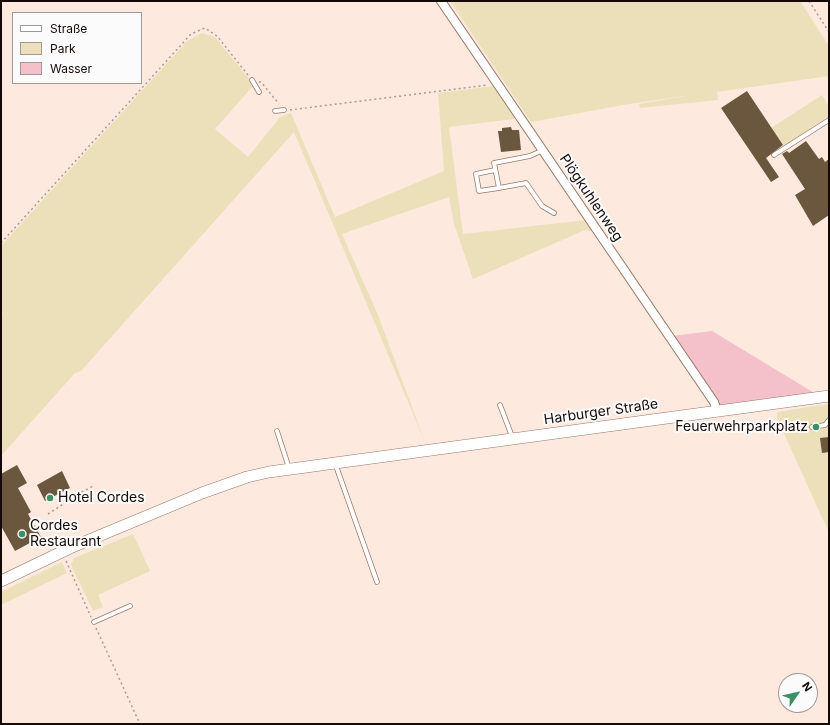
<!DOCTYPE html>
<html>
<head>
<meta charset="utf-8">
<style>
	body { margin:0 }
	#map { position:relative; width:830px; height:725px; overflow:hidden; background:#fee9de; font-family:Inter,sans-serif }
	canvas { display:block }
	.frame { position:absolute; inset:0; border:2px solid #140904; pointer-events:none }
	.legend { position:absolute; left:12px; top:12px; width:130px; height:72px; box-sizing:border-box; background:#fbfbfb; border:1px solid #9f9a98; margin:0; padding:5px 7px; list-style:none; font-size:12px; color:#140904 }
	.legend li { display:flex; align-items:center; gap:8px; height:20px }
	.legend b { width:20px; border:1px solid #9f9a98 }
	.north { position:absolute; left:778px; top:673px; width:40px; height:40px; box-sizing:border-box; background:#fbfbfb; border:1px solid #9f9a98; border-radius:50%; rotate:56deg; font-size:11px; font-weight:700; line-height:16px; text-align:center; color:#140904 }
	.north::after { content:''; display:block; margin:auto; width:14px; height:18px; background:#3b9064; clip-path:polygon(50% 0,100% 100%,50% 72%,0 100%) }
</style>
</head>
<body>
<div id="map">
<canvas width="830" height="725"></canvas>
<div class="frame"></div>
<ul class="legend">
<li><b style="height:5px;background:#fff"></b>Straße</li>
<li><b style="height:11px;background:#ece0ba"></b>Park</li>
<li><b style="height:11px;background:#f4c1cb"></b>Wasser</li>
</ul>
<div class="north">N</div>
</div>
<script>
const c = document.querySelector('canvas').getContext('2d');
c.lineJoin = 'round';
function fill(path, color) { c.fillStyle = color; c.fill(path, 'evenodd'); }
const shape = rows => new Path2D(rows.map(r => 'M' + r).join(''));
function stroke(path, color, width, dash) { c.strokeStyle = color; c.lineWidth = width; c.lineCap = dash ? 'butt' : 'round'; c.setLineDash(dash || []); c.stroke(path); }
function write(font, color, halo, rows, align = 'center') {
  c.font = font + ' Inter,sans-serif'; c.lineWidth = 4; c.setLineDash([]); c.textBaseline = 'middle'; c.strokeStyle = halo; c.fillStyle = color; for (const [text, x, y, turn = 0] of rows) {
    c.save(); c.translate(x, y); c.rotate((+turn || 0) * Math.PI / 180); c.textAlign = isNaN(turn) ? turn : align; if (halo) c.strokeText(text, 0, 0); c.fillText(text, 0, 0); c.restore();
  }
}
fill(shape([
	[450,1,800,1,829,46,829,76,717,92,718,100,640,108,639,104,691,95,629,104,531,122],
	[202,33,215,37,254,85,215,129,248,157,280,117,291,113,335,217,444,171,438,93,494,86,516,116,514,119,449,127,463,234,586,220,594,232,585,230,473,279,454,224,449,197,342,234,378,315,425,442,294,132,81,371,75,373,1,456,1,316,3,313,1,311,1,246,187,41],
	[822,95,829,106,829,116,784,146,771,128],
	[829,404,829,533,777,418,777,412],
	[133,534,150,571,98,595,103,607,93,611,71,565,74,558],
	[62,562,67,573,1,605,1,592]
]), '#ece0ba');
fill(shape([
	[712,331,816,394,720,407,672,336]
]), '#f4c1cb');
fill(shape([
	[747,91,783,145,766,158,779,177,771,182,721,108],
	[511,127,512,130,519,130,521,150,501,152,498,131,502,131,502,128],
	[806,141,819,159,822,157,825,162,829,159,829,215,813,226,795,195,805,189,782,154,787,151,789,153],
	[829,437,829,452,822,453,820,438],
	[17,465,27,483,18,488,31,512,28,514,41,537,15,551,1,526,1,474],
	[62,471,70,488,45,501,37,485]
]), '#6b563e');
const lane = shape([
	[252,80,259,92],
	[275,111,284,110],
	[543,150,530,156,494,163,499,188,526,183,542,206,554,213],
	[774,155,829,120],
	[495,170,476,174,479,191,499,188],
	[500,405,513,439],
	[812,427,825,425,829,420],
	[277,431,289,468],
	[335,463,377,582],
	[94,622,130,606]
]);
const street = shape([
	[441,1,714,402,717,411]
]);
const secondary = shape([
	[1,581,70,548,202,493,247,477,269,472,829,396]
]);
stroke(lane, '#977868', 5.5);
stroke(street, '#977868', 10);
stroke(secondary, '#977868', 12);
stroke(shape([
	[809,1,829,32],
	[259,82,261,82,279,104],
	[290,110,488,85],
	[1,243,191,34,205,28,217,36,248,75],
	[48,514,80,493,93,486],
	[66,561,91,617],
	[96,628,140,724]
]), '#ab9a91', 1.5, [2, 3]);
stroke(lane, '#fff', 4);
stroke(street, '#fff', 8);
stroke(secondary, '#fff', 11);
for (const [x, y, r, color] of [
	[816,427,4,"#3b9064"],
	[50,498,4,"#3b9064"],
	[22,534,4,"#3b9064"]
]) { const dot = new Path2D(); dot.arc(x, y, r, 0, 2 * Math.PI); c.fillStyle = color; c.fill(dot); stroke(dot, '#fbfbfb', 1.5); }
write('14px', '#140904', '#fbfbfb', [
	["Plögkuhlenweg",591,198,56],
	["Harburger Straße",601,412,-8]
]);
write('14px', '#140904', '#fbfbfb', [
	["Feuerwehrparkplatz",808,427,"right"],
	["Hotel Cordes",58,498],
	["Cordes",30,526],
	["Restaurant",30,542]
], 'left');
</script>
</body>
</html>
